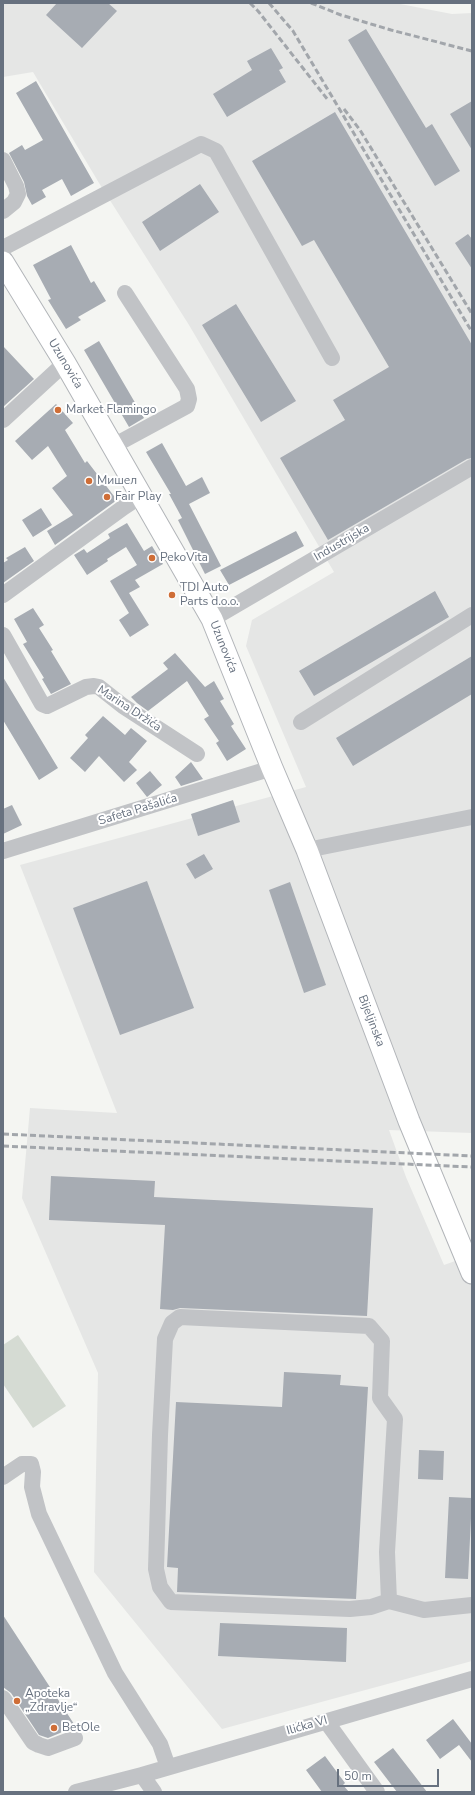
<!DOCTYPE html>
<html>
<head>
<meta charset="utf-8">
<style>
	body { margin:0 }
	#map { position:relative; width:475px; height:1795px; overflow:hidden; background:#f4f5f2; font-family:"Nunito Sans",sans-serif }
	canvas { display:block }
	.frame { position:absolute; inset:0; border:4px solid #67717f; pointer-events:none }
	.scale { position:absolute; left:337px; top:1769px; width:102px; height:18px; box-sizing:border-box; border:2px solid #67717f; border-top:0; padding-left:5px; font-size:12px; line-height:14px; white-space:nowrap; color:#67717f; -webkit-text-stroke:3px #fff; paint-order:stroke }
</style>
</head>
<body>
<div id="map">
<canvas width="475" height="1795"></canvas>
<div class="frame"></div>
<div class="scale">50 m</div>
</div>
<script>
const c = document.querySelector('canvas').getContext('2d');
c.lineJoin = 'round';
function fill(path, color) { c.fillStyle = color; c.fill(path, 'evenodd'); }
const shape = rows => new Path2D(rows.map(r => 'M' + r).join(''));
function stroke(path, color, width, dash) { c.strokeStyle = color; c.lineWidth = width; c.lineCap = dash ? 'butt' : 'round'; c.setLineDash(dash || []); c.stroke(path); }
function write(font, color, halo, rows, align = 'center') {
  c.font = font + ' "Nunito Sans",sans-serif'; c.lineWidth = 4; c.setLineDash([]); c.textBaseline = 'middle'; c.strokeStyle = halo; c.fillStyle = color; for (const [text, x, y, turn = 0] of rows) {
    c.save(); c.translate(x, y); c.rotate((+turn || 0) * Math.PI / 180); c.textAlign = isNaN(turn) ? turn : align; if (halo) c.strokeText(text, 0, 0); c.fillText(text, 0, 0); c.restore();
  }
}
fill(shape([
	[3,3,395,3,452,14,472,13,472,1133,389,1130,406,1177,444,1265,472,1255,472,1661,222,1729,94,1572,98,1373,22,1198,30,1108,117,1113,20,865,306,787,246,646,252,620,334,572,189,325,99,183,33,72,3,77]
]), '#e5e6e5');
fill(shape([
	[18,1335,66,1406,33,1428,3,1384,3,1345]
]), '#d5dbd3');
fill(shape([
	[57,3,108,3,117,11,82,48,46,15],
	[366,29,426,128,432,124,460,171,435,186,348,40],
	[271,48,283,68,279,70,286,82,227,117,213,94,252,70,247,61],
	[36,81,94,183,71,196,62,179,42,190,46,197,32,205,27,196,24,182,9,153,22,145,25,150,43,140,16,93],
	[472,101,472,150,450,114],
	[335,112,472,345,472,458,467,459,328,540,280,458,345,420,333,400,389,367,314,240,302,246,252,161],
	[200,184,219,212,160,251,142,222],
	[468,234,472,239,472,269,455,243],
	[71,245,91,283,94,281,106,301,78,317,81,320,66,329,48,300,51,299,33,265],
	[236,304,296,401,261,422,202,325],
	[99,341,144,418,129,427,84,350],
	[3,346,34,379,3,407],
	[56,404,73,423,65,430,85,463,87,461,117,500,55,545,47,531,73,515,52,488,67,476,48,446,32,460,15,441],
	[162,443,186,486,202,477,210,493,189,504,221,566,205,574,178,520,182,518,169,494,171,494,146,452],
	[41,508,52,525,33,537,22,520],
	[127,523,144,551,152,546,163,564,135,580,140,587,129,593,149,625,130,637,119,620,129,613,110,581,137,565,126,547,107,559,108,561,87,575,74,555,84,549,87,553,110,538,108,534],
	[296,531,304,546,229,585,220,570],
	[25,547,34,561,3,583,3,563,8,560,6,558],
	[435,591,449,617,314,696,299,671],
	[33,608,44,625,39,628,53,650,51,651,71,684,51,694,42,679,44,678,23,644,27,642,14,619],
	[175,653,205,687,214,681,224,699,220,701,234,724,231,726,246,749,227,761,216,743,219,741,204,719,209,716,187,681,148,711,137,703,131,697,168,669,163,663],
	[472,656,472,694,353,766,336,738],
	[3,677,58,768,39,780,3,720],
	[103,716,125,735,131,728,147,741,129,762,137,770,124,782,99,756,85,772,70,758,88,738,85,735],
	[191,762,203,779,181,786,175,777],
	[150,771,162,785,147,797,136,783],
	[233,800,240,822,198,836,191,814],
	[12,805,22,825,3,834,3,809],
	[204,854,213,869,195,879,186,864],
	[147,881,194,1008,120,1035,73,908],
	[290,882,326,985,304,993,269,890],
	[51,1176,155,1181,154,1197,373,1208,367,1316,180,1308,173,1310,160,1309,165,1225,49,1220],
	[284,1372,341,1375,340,1385,368,1387,356,1599,177,1592,178,1568,167,1567,176,1402,282,1407],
	[419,1450,444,1451,443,1480,418,1479],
	[449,1497,472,1498,468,1579,445,1578],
	[3,1615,74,1724,60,1733,48,1738,39,1735,11,1693,3,1687],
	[220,1623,347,1628,346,1662,218,1656],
	[453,1719,472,1744,472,1762,459,1745,440,1759,426,1740],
	[393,1748,414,1775,427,1792,397,1792,374,1762],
	[325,1756,345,1783,343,1785,349,1792,322,1792,306,1770]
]), '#a7acb3');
const major = shape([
	[3,262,65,363,212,619,272,768,307,850,409,1121,472,1273]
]);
stroke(major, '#b2b5b9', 23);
stroke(shape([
	[3,160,16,186,18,194,14,202,3,211],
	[3,248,201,144,216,151,332,358],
	[3,420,65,363],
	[113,446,187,406,189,399,187,389,125,293],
	[3,595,124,507,142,495],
	[212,619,472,467],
	[3,635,42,704,47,706,86,687,94,686,99,687,123,706,197,754],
	[301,722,472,615],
	[307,850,472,817],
	[3,851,272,768],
	[3,1477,22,1464,31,1464,33,1472,32,1487,39,1514,115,1673,160,1744,168,1767],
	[389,1601,387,1552,395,1419,380,1398,382,1341,369,1326,180,1317,172,1323,165,1339,160,1435,156,1569,160,1587,171,1602,350,1609,371,1607,389,1601,424,1610,472,1605],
	[3,1698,33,1742,39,1745,48,1748,75,1738],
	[326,1721,377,1792],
	[142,1775,472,1679],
	[76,1792,142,1775,154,1792]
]), '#c1c3c6', 16);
stroke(major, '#fff', 21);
stroke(shape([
	[250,3,258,11,328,100],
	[269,3,293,31,472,332],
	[311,3,341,15,391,30,472,51],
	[344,109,360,130,472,314],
	[3,1134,472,1156],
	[3,1146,472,1167]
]), '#a2a6ab', 3, [6, 3]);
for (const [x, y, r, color] of [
	[58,410,4,"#cf6e37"],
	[89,481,4,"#cf6e37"],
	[107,497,4,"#cf6e37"],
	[152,558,4,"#cf6e37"],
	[172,595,4,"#cf6e37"],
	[17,1701,4,"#cf6e37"],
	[54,1728,4,"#cf6e37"]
]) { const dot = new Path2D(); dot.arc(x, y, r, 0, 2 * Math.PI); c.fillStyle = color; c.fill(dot); stroke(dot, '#fff', 1.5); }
write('12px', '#67717f', '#fff', [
	["Uzunovića",65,364,59],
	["Industrijska",342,543,-30],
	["Uzunovića",223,647,68],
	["Marina Držića",129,709,33],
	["Safeta Pašalića",138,810,-17],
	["Bijeljinska",371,1021,69],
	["Ilićka VI",307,1726,-16]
]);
write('12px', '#67717f', '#fff', [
	["Market Flamingo",66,410],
	["Мишел",97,481],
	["Fair Play",115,497],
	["PekoVita",160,558],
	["TDI Auto",180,588],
	["Parts d.o.o.",180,602],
	["Apoteka",25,1694],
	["„Zdravlje“",25,1708],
	["BetOle",62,1728]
], 'left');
</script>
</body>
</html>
